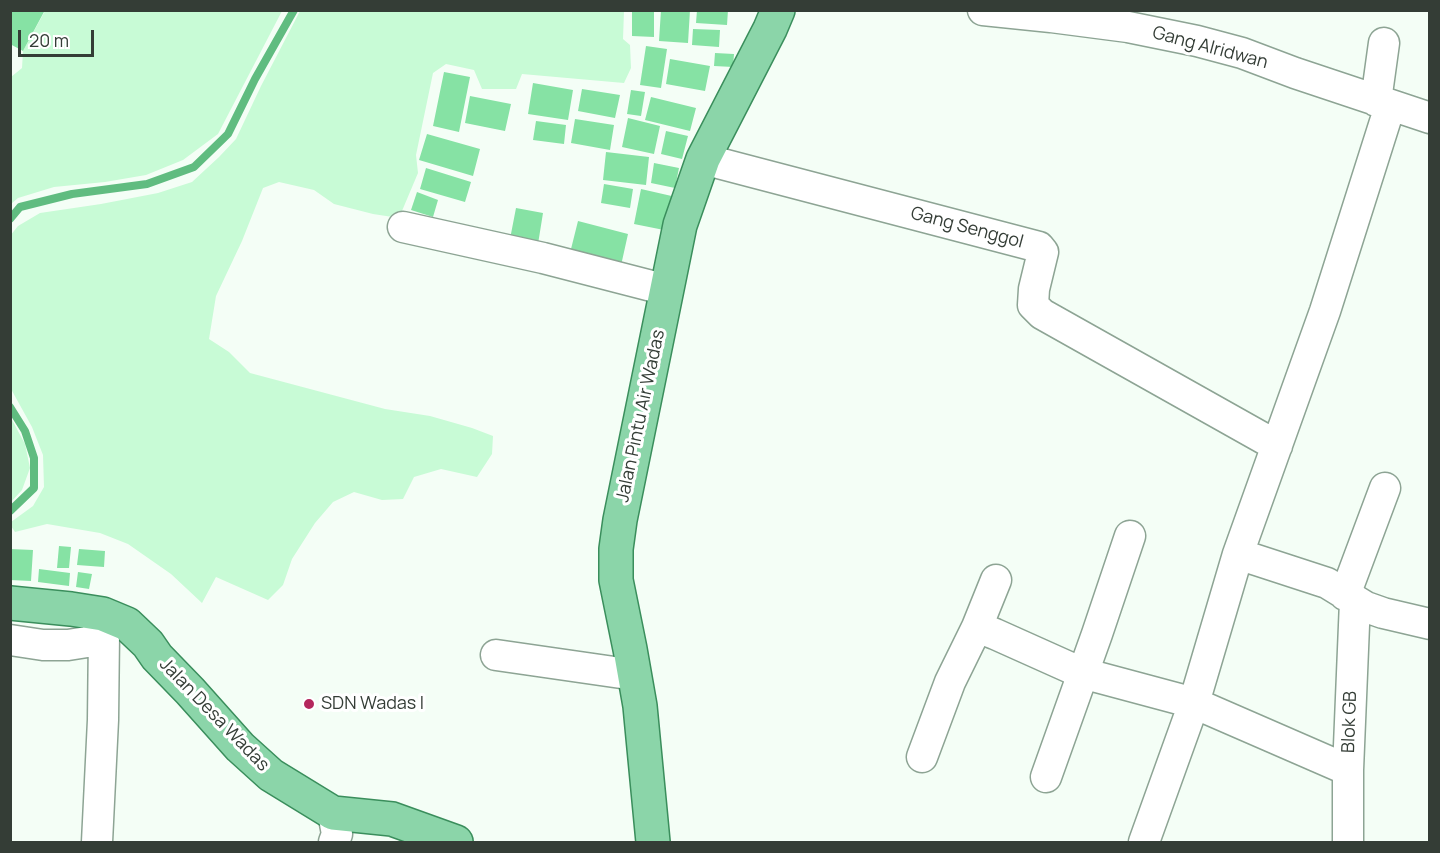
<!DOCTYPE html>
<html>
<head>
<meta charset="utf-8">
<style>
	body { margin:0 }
	#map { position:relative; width:1440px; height:853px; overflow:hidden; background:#f4fef6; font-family:Manrope,sans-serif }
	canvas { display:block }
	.frame { position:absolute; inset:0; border:12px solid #343d36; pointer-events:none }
	.scale { position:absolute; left:18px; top:30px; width:76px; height:27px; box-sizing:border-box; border:3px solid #343d36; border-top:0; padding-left:8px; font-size:18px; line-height:21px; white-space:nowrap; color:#343d36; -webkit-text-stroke:4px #fff; paint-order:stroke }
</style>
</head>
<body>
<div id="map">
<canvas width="1440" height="853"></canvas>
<div class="frame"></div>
<div class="scale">20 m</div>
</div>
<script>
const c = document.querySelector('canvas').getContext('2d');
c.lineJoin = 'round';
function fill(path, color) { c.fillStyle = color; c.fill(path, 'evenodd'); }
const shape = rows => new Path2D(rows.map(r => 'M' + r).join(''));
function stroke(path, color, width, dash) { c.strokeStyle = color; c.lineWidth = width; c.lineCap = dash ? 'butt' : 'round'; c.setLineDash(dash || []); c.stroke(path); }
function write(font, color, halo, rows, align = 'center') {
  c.font = font + ' Manrope,sans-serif'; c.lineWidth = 6; c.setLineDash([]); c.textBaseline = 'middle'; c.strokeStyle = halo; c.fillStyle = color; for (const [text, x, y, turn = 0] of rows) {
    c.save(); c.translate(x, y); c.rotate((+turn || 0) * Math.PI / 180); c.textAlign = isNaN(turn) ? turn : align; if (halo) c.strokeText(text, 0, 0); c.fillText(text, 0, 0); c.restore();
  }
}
fill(shape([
	[45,11,282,11,218,134,183,160,146,175,105,182,54,187,18,198,11,204,11,77,22,68,23,51],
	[300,11,624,11,623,39,630,45,631,68,624,83,522,74,516,89,482,89,474,70,446,64,433,73,416,155,418,173,399,218,373,214,334,204,314,190,279,182,263,188,242,241,216,296,209,339,229,352,250,373,385,409,430,416,472,428,493,436,492,454,477,477,441,469,414,477,403,499,382,500,354,492,333,502,315,523,292,559,283,585,268,600,216,577,202,603,171,574,128,544,100,533,47,524,15,532,11,526,11,522,33,506,44,487,43,455,32,427,11,389,10,236,18,226,40,213,101,204,158,193,192,182,219,157,236,139,261,86],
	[11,418,25,444,30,468,22,490,11,502]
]), '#c8fbd6');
stroke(shape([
	[10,219,20,207,72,194,147,184,194,167,228,134,255,79,294,10],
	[10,407,25,431,34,458,34,488,10,511]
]), '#60bc80', 8);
fill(shape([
	[10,10,45,10,23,51,10,44],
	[632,10,654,10,654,37,632,36],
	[661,10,690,10,688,43,659,41],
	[697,10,728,10,727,25,696,23],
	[693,29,720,30,719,47,692,45],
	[646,46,667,49,661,88,640,85],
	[715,53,734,54,733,67,714,66],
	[670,59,710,66,705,91,666,84],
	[444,72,470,77,459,132,433,126],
	[533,83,573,90,568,120,528,114],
	[582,89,620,95,615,118,578,111],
	[631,90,645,92,641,116,627,114],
	[470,96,511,104,505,131,465,123],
	[651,97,696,108,690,131,645,120],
	[628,118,660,126,654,154,622,147],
	[575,119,614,125,610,150,571,143],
	[536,121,566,125,564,144,533,140],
	[666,131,688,136,682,159,661,154],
	[427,134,480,149,473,176,419,160],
	[606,152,649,157,646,185,603,180],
	[654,163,679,168,675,188,651,183],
	[426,168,471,182,465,202,420,189],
	[604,184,633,189,630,208,601,203],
	[641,189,676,197,669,231,634,224],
	[417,192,438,200,433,217,411,210],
	[516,208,543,213,538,244,510,239],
	[578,221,628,234,620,270,569,257],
	[59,546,71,547,69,568,57,568],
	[10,549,33,550,31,581,10,580],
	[79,549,105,551,104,567,77,565],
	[39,569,70,573,69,586,38,582],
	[78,572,92,574,89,589,76,587]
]), '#86e2a4');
const minor = shape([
	[983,10,1051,17,1128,27,1197,41,1242,53,1295,73,1430,118],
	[1376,101,1384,43],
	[703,159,1039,247,1043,252,1034,289,1033,305,1042,314,1277,446],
	[403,227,543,258,667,290],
	[1238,554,1327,583,1366,607,1383,613,1430,624],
	[1345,595,1385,488],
	[977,627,996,580],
	[10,640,43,645,68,645,87,642,104,634],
	[496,655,635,675],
	[922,757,950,682,977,627,995,634,1082,673,1194,703,1348,770],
	[1046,777,1097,634,1130,536],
	[333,813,337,834,334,842],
	[97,842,103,720,104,634,103,614],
	[1144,842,1194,703,1238,554,1325,311,1390,106],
	[1348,842,1348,770,1355,601]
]);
const major = shape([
	[10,603,71,609,103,614,127,624,148,644,157,657,190,691,240,747,271,775,333,813,392,819,456,842],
	[653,842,640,706,630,649,616,580,616,549,620,520,680,225,703,159,770,29,778,10]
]);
stroke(minor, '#8da494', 33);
stroke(major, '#3a8e5c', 36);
stroke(minor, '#fff', 30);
stroke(major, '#8bd5a9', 33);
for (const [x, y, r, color] of [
	[309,704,6,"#b4275d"]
]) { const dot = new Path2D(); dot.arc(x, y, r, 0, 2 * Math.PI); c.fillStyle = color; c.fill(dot); stroke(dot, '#fff', 2); }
write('18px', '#343d36', '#fff', [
	["Gang Alridwan",1210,48,15],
	["Gang Senggol",967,228,15],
	["Jalan Pintu Air Wadas",641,416,-78],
	["Jalan Desa Wadas",214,715,46],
	["Blok GB",1350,722,-88]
]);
write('18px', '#343d36', '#fff', [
	["SDN Wadas I",321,704]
], 'left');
</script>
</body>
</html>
